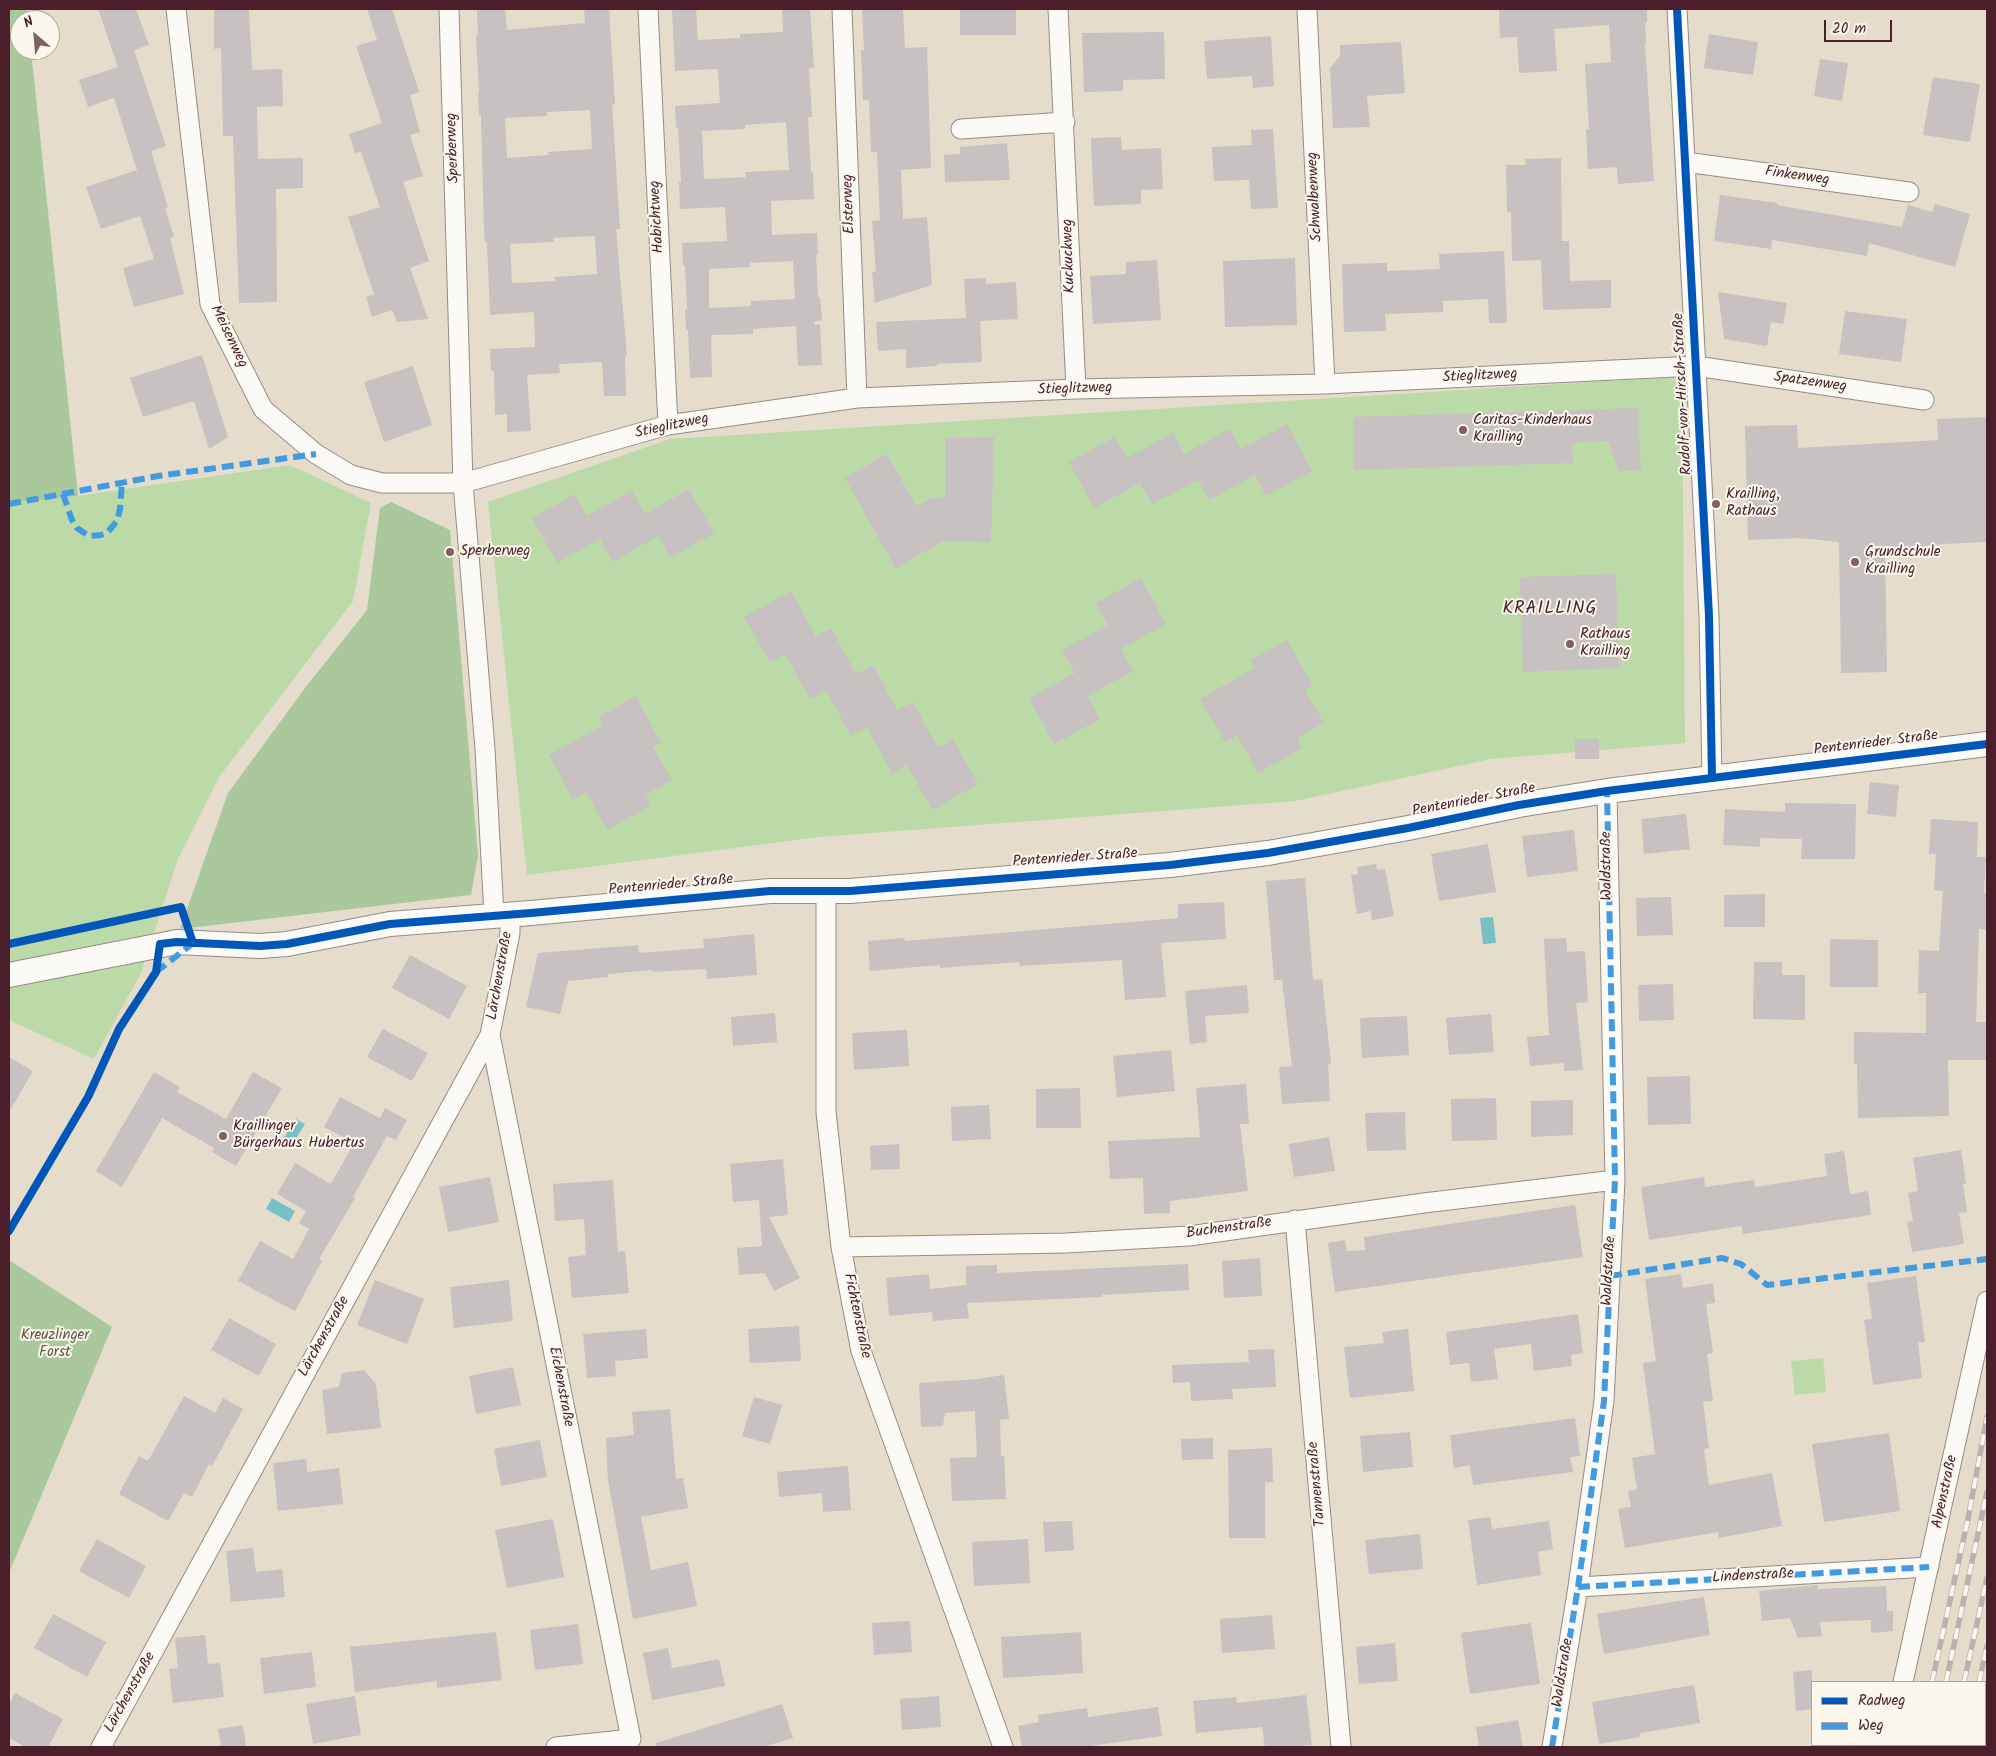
<!DOCTYPE html>
<html>
<head>
<meta charset="utf-8">
<style>
	body { margin:0 }
	#map { position:relative; width:1996px; height:1756px; overflow:hidden; background:#e5dccb; font-family:Kalam,sans-serif }
	canvas { display:block }
	.frame { position:absolute; inset:0; border:10px solid #4a1f2b; pointer-events:none }
	.legend { position:absolute; left:1811px; top:1681px; width:175px; height:65px; box-sizing:border-box; background:#fbf7ec; border:1px solid #b4a19f; margin:0; padding:6px 9px; list-style:none; font-size:15px; color:#4a1f2b }
	.legend li { display:flex; align-items:center; gap:10px; height:25px }
	.legend b { width:25px; border:1px solid #b4a19f }
	.north { position:absolute; left:10px; top:10px; width:50px; height:50px; box-sizing:border-box; background:#fbf7ec; border:1px solid #b4a19f; border-radius:50%; rotate:333deg; font-size:14px; font-weight:700; line-height:20px; text-align:center; color:#4a1f2b }
	.north::after { content:''; display:block; margin:auto; width:18px; height:22px; background:#806163; clip-path:polygon(50% 0,100% 100%,50% 72%,0 100%) }
	.scale { position:absolute; left:1824px; top:20px; width:68px; height:22px; box-sizing:border-box; border:2px solid #4a1f2b; border-top:0; padding-left:6px; font-size:15px; line-height:18px; white-space:nowrap; color:#4a1f2b; -webkit-text-stroke:4px #fbf7ec; paint-order:stroke }
</style>
</head>
<body>
<div id="map">
<canvas width="1996" height="1756"></canvas>
<div class="frame"></div>
<ul class="legend">
<li><b style="height:6px;background:#0057b8"></b>Radweg</li>
<li><b style="height:6px;background:#409be1"></b>Weg</li>
</ul>
<div class="north">N</div>
<div class="scale">20 m</div>
</div>
<script>
const c = document.querySelector('canvas').getContext('2d');
c.lineJoin = 'round';
function fill(path, color) { c.fillStyle = color; c.fill(path, 'evenodd'); }
const shape = rows => new Path2D(rows.map(r => 'M' + r).join(''));
function stroke(path, color, width, dash) { c.strokeStyle = color; c.lineWidth = width; c.lineCap = dash ? 'butt' : 'round'; c.setLineDash(dash || []); c.stroke(path); }
function write(font, color, halo, rows, align = 'center') {
  c.font = font + ' Kalam,sans-serif'; c.lineWidth = 4; c.setLineDash([]); c.textBaseline = 'middle'; c.strokeStyle = halo; c.fillStyle = color; for (const [text, x, y, turn = 0] of rows) {
    c.save(); c.translate(x, y); c.rotate((+turn || 0) * Math.PI / 180); c.textAlign = isNaN(turn) ? turn : align; if (halo) c.strokeText(text, 0, 0); c.fillText(text, 0, 0); c.restore();
  }
}
fill(shape([
	[1673,377,1682,390,1685,743,1491,759,1295,801,819,837,527,875,488,502,670,439],
	[290,465,371,503,353,601,219,777,178,859,141,973,94,1059,9,1020,9,503,78,496],
	[1823,1358,1826,1392,1795,1395,1791,1361]
]), '#bcd9a8');
fill(shape([
	[9,9,27,9,28,20,20,20,20,50,31,50,78,496,9,503],
	[391,502,450,530,478,856,471,895,180,929,228,793,305,688,367,610,380,508],
	[9,1260,112,1327,9,1573]
]), '#abc89d');
fill(shape([
	[1493,917,1496,943,1483,944,1480,918],
	[296,1119,305,1124,292,1145,283,1139],
	[272,1198,295,1211,289,1222,266,1209]
]), '#77c1c6');
fill(shape([
	[98,9,136,9,149,45,134,50,166,146,151,151,168,207,165,208,174,237,170,238,184,294,134,307,123,268,154,259,140,216,101,229,86,187,137,170,114,98,88,107,79,80,118,67],
	[214,9,249,9,252,70,282,69,283,106,257,107,258,159,303,158,303,188,276,189,277,302,239,303,233,136,223,136,221,48,214,49],
	[367,9,392,9,419,92,410,95,420,132,410,135,423,176,403,182,429,261,410,268,428,319,397,322,392,310,372,317,366,297,374,294,348,217,380,207,361,152,355,153,349,134,382,123,356,46,377,40],
	[477,9,505,9,507,30,585,23,584,9,609,9,615,104,612,104,620,229,616,229,627,356,625,356,626,396,604,396,602,362,559,364,560,373,527,375,531,431,507,432,507,414,495,415,494,371,491,371,490,349,535,347,534,312,490,315,487,242,485,242,484,230,481,115,479,116,478,93,479,93,476,35,478,35],
	[590,110,592,149,548,152,549,155,507,158,505,118,547,116,547,112],
	[595,236,597,274,555,277,555,281,512,283,510,244,554,242,553,238],
	[672,9,696,9,698,40,740,38,740,34,783,32,782,9,810,9,814,68,809,68,812,117,808,117,811,172,813,172,814,199,771,201,772,235,817,233,818,255,816,255,818,297,820,297,822,320,814,322,815,325,820,324,822,365,798,366,796,326,753,329,753,334,711,335,712,377,690,378,688,330,686,330,685,309,687,309,685,266,683,265,682,243,727,241,725,207,680,209,679,182,681,182,678,127,676,128,675,106,720,103,718,69,675,71],
	[786,122,789,170,745,172,746,177,704,179,702,131,745,129,745,125],
	[793,261,795,299,751,301,751,306,709,308,709,269,750,267,750,263],
	[862,9,903,9,905,48,927,47,931,168,901,170,903,219,927,217,932,285,875,303,872,272,876,272,872,221,880,220,877,152,871,152,869,100,863,100,861,50,864,50],
	[960,9,1016,9,1016,35,960,35],
	[1499,9,1647,9,1647,23,1645,23,1646,43,1645,44,1654,181,1618,184,1617,167,1588,169,1586,129,1589,129,1585,64,1611,62,1609,25,1554,29,1557,71,1519,73,1517,37,1500,38],
	[1164,32,1165,79,1123,80,1123,91,1084,92,1082,33],
	[1709,34,1758,42,1753,75,1704,68],
	[1271,36,1274,86,1253,88,1252,76,1207,79,1204,41],
	[1401,42,1405,93,1367,96,1370,127,1333,128,1330,68,1340,56,1340,45],
	[1820,59,1848,63,1842,101,1814,96],
	[1933,77,1980,84,1970,142,1923,135],
	[1273,129,1278,208,1251,209,1249,180,1214,181,1212,147,1252,145,1251,130],
	[1121,137,1122,150,1161,148,1163,189,1141,190,1141,204,1094,206,1091,138],
	[1007,143,1010,180,945,182,944,155,960,154,960,147],
	[1561,158,1562,241,1569,241,1570,281,1611,280,1611,308,1543,310,1541,260,1512,261,1511,212,1507,212,1506,165,1526,165,1525,159],
	[1720,195,1777,203,1777,205,1902,227,1908,205,1932,212,1935,204,1970,214,1955,267,1869,243,1867,256,1772,240,1771,249,1714,241],
	[1504,251,1507,323,1489,323,1488,299,1443,301,1443,312,1385,314,1386,331,1344,332,1342,264,1387,263,1387,271,1440,269,1439,254],
	[1295,258,1297,325,1225,327,1223,261],
	[1157,260,1161,320,1093,324,1090,276,1126,274,1126,262],
	[986,278,986,284,1016,282,1018,319,980,321,982,362,937,364,937,366,906,368,906,349,878,351,876,322,966,318,964,279],
	[1718,292,1787,303,1783,324,1771,322,1767,346,1724,339],
	[1845,311,1907,319,1901,362,1839,354],
	[202,355,228,437,209,449,194,401,143,417,130,378],
	[413,366,432,425,384,442,364,382],
	[1638,408,1641,470,1619,471,1608,441,1572,443,1573,463,1354,470,1353,417],
	[1987,417,1987,542,1943,544,1885,551,1887,672,1841,673,1839,542,1800,538,1748,540,1745,426,1797,425,1798,448,1938,440,1937,419],
	[1287,424,1312,471,1266,496,1255,475,1209,500,1198,480,1152,504,1140,483,1094,508,1069,462,1115,437,1127,458,1173,433,1184,454,1230,429,1241,449],
	[994,437,991,542,942,541,896,569,845,478,887,454,916,506,932,498,945,498,945,438],
	[689,489,714,533,670,558,658,536,613,562,600,539,557,563,532,518,575,494,587,516,632,491,645,514],
	[1616,574,1619,668,1523,672,1520,577],
	[1141,578,1166,624,1121,649,1133,671,1087,696,1100,719,1054,744,1029,698,1075,673,1062,650,1108,625,1096,603],
	[791,591,816,637,831,628,856,674,873,665,897,710,913,702,938,748,953,739,978,784,932,810,907,765,892,773,867,727,851,736,826,690,810,699,785,654,770,662,744,617],
	[1287,640,1313,686,1305,690,1324,723,1297,738,1303,748,1258,773,1237,735,1225,742,1200,699,1255,668,1251,660],
	[636,696,661,743,653,747,672,780,646,795,651,805,607,830,586,792,573,799,549,755,603,725,599,717],
	[1575,739,1599,739,1599,759,1575,759],
	[1870,782,1899,785,1896,817,1867,814],
	[1785,803,1856,804,1855,859,1801,859,1802,839,1760,838,1760,847,1723,845,1725,809,1785,812],
	[1686,814,1690,849,1644,854,1641,819],
	[1931,819,1978,822,1977,857,1986,857,1984,893,1987,893,1987,930,1979,929,1976,1022,1987,1022,1987,1060,1948,1060,1949,1116,1858,1118,1857,1064,1854,1064,1854,1032,1926,1033,1926,993,1918,993,1919,950,1939,951,1943,891,1934,890,1936,854,1929,854],
	[1574,830,1578,871,1527,877,1522,836],
	[1488,844,1496,892,1439,901,1431,854],
	[1376,864,1377,870,1385,869,1394,916,1372,920,1371,911,1357,914,1351,875,1358,874,1357,867],
	[1305,878,1313,980,1322,979,1331,1064,1328,1064,1330,1101,1282,1104,1279,1067,1292,1066,1282,980,1274,980,1266,881],
	[1765,894,1765,927,1724,927,1724,895],
	[1671,897,1673,935,1637,936,1636,898],
	[1224,902,1226,939,1161,943,1166,997,1125,1000,1122,960,1020,966,1019,962,940,968,940,965,870,971,868,941,904,938,905,941,1178,918,1178,904],
	[754,934,757,975,707,979,706,969,653,972,652,970,608,974,608,977,568,981,560,1014,526,1007,538,953,638,945,639,953,704,948,703,939],
	[1566,938,1567,952,1585,951,1588,1002,1576,1003,1583,1070,1564,1071,1564,1063,1530,1066,1527,1037,1549,1035,1544,939],
	[1830,939,1878,940,1878,987,1830,987],
	[410,955,467,986,449,1019,392,988],
	[1754,962,1782,962,1782,975,1805,975,1805,1020,1753,1019],
	[1673,984,1674,1020,1639,1021,1638,985],
	[1247,985,1249,1013,1205,1016,1207,1042,1190,1044,1185,991],
	[775,1013,777,1042,733,1046,731,1017],
	[1491,1014,1494,1052,1449,1055,1446,1018],
	[1407,1016,1409,1055,1362,1058,1360,1018],
	[383,1029,428,1053,412,1081,367,1057],
	[907,1030,909,1066,854,1070,852,1033],
	[1171,1050,1175,1091,1117,1097,1113,1056],
	[9,1057,33,1071,9,1112],
	[154,1072,180,1087,177,1092,226,1119,253,1072,282,1088,236,1166,212,1152,214,1148,162,1118,122,1187,96,1171],
	[1690,1076,1691,1124,1648,1125,1647,1077],
	[1246,1084,1249,1124,1240,1124,1248,1191,1170,1201,1170,1213,1144,1214,1143,1178,1110,1179,1108,1141,1200,1137,1196,1088],
	[1080,1088,1081,1128,1036,1128,1036,1089],
	[340,1097,380,1118,385,1108,407,1120,396,1140,387,1136,353,1197,355,1198,319,1259,322,1261,295,1311,238,1281,260,1241,293,1259,309,1229,299,1223,306,1211,277,1194,295,1163,331,1184,354,1143,324,1127],
	[1496,1098,1497,1140,1452,1141,1451,1099],
	[1573,1100,1573,1135,1531,1137,1531,1101],
	[989,1105,991,1139,952,1141,951,1107],
	[1405,1112,1406,1150,1367,1151,1365,1113],
	[1329,1137,1335,1171,1294,1177,1289,1144],
	[899,1144,900,1169,871,1170,870,1146],
	[1961,1150,1966,1184,1963,1184,1967,1212,1959,1213,1964,1244,1912,1252,1907,1222,1913,1221,1908,1193,1918,1191,1913,1158],
	[1844,1151,1850,1194,1868,1191,1871,1215,1743,1234,1742,1226,1649,1240,1641,1187,1704,1177,1705,1187,1754,1180,1755,1187,1827,1176,1824,1154],
	[783,1159,788,1215,769,1217,800,1278,774,1291,765,1273,739,1275,737,1248,762,1246,759,1200,733,1202,730,1164],
	[490,1177,499,1222,448,1232,439,1187],
	[613,1180,618,1252,625,1251,629,1293,572,1298,568,1257,586,1255,584,1219,555,1221,553,1184],
	[1575,1205,1583,1257,1335,1292,1328,1243,1345,1240,1347,1251,1365,1250,1364,1237],
	[1260,1258,1262,1296,1224,1298,1222,1261],
	[1188,1264,1189,1290,1102,1295,1102,1297,967,1303,969,1318,933,1321,932,1312,889,1316,886,1278,929,1274,930,1289,966,1285,966,1266,997,1265,997,1273],
	[1681,1274,1683,1288,1713,1283,1715,1303,1706,1304,1713,1353,1707,1354,1713,1401,1703,1402,1709,1448,1704,1449,1709,1485,1772,1473,1782,1526,1719,1538,1718,1532,1625,1548,1618,1509,1631,1507,1628,1491,1637,1489,1632,1458,1655,1454,1643,1363,1656,1361,1645,1279],
	[1916,1276,1925,1342,1918,1343,1922,1378,1873,1385,1864,1320,1872,1319,1867,1283],
	[375,1280,424,1299,407,1344,357,1325],
	[509,1280,513,1321,454,1328,450,1287],
	[1578,1314,1583,1353,1571,1355,1572,1366,1534,1371,1531,1344,1494,1349,1498,1379,1471,1382,1469,1363,1450,1365,1446,1332],
	[229,1318,276,1344,259,1376,211,1350],
	[799,1326,801,1361,750,1363,748,1329],
	[646,1329,648,1358,615,1361,616,1376,587,1378,583,1334],
	[1408,1329,1414,1391,1350,1398,1344,1347,1384,1343,1382,1332],
	[1274,1349,1276,1387,1232,1389,1233,1399,1191,1401,1190,1382,1173,1383,1172,1365,1249,1362,1248,1350],
	[513,1367,521,1405,476,1414,469,1376],
	[364,1370,376,1384,381,1428,327,1434,322,1390,339,1387,342,1373],
	[1004,1375,1009,1419,1000,1420,1001,1456,1004,1456,1006,1499,952,1501,950,1458,977,1457,975,1411,945,1413,943,1426,921,1427,919,1383,977,1379],
	[184,1396,215,1413,223,1398,243,1409,212,1466,209,1464,192,1497,184,1493,168,1521,119,1494,139,1456,148,1461],
	[754,1397,782,1405,770,1444,742,1436],
	[670,1409,676,1479,683,1478,688,1508,641,1517,651,1570,688,1562,697,1606,633,1619,608,1480,606,1438,634,1435,632,1412],
	[1575,1418,1580,1456,1570,1457,1573,1472,1473,1485,1470,1465,1454,1468,1450,1435],
	[1410,1432,1413,1467,1363,1472,1360,1436],
	[1889,1433,1900,1511,1824,1522,1812,1444],
	[1213,1438,1213,1459,1182,1460,1181,1439],
	[540,1440,547,1477,501,1486,494,1449],
	[1272,1448,1273,1482,1265,1482,1265,1538,1229,1538,1228,1450],
	[306,1459,307,1472,339,1468,343,1504,278,1511,273,1463],
	[848,1466,851,1510,823,1512,822,1493,779,1497,777,1472],
	[1490,1517,1492,1529,1549,1521,1553,1549,1538,1552,1541,1575,1477,1585,1468,1520],
	[553,1519,564,1577,507,1588,495,1530],
	[1072,1521,1074,1550,1045,1552,1043,1522],
	[1420,1534,1423,1569,1369,1574,1365,1540],
	[97,1539,146,1566,129,1598,79,1571],
	[1028,1539,1030,1583,974,1586,972,1542],
	[253,1548,256,1572,282,1569,285,1597,231,1602,226,1551],
	[1818,1585,1818,1589,1886,1586,1887,1611,1893,1611,1893,1631,1871,1633,1871,1620,1820,1622,1822,1636,1798,1638,1790,1618,1762,1621,1759,1591],
	[1704,1597,1710,1635,1604,1654,1597,1614],
	[53,1614,106,1642,87,1677,34,1648],
	[1272,1615,1275,1649,1222,1653,1220,1619],
	[910,1621,912,1652,874,1655,872,1623],
	[1531,1623,1540,1684,1470,1694,1461,1633],
	[578,1624,583,1664,535,1670,530,1630],
	[496,1632,502,1680,437,1688,437,1681,355,1692,350,1647],
	[1081,1632,1083,1673,1003,1678,1001,1637],
	[205,1635,208,1664,220,1663,224,1697,173,1703,169,1669,178,1668,175,1638],
	[1395,1643,1398,1681,1359,1684,1356,1647],
	[668,1648,672,1668,719,1659,725,1686,652,1700,643,1653],
	[312,1652,316,1687,264,1694,260,1658],
	[1812,1670,1812,1709,1796,1711,1793,1672],
	[1694,1685,1700,1723,1640,1733,1640,1737,1599,1744,1592,1702],
	[15,1693,63,1719,48,1747,25,1747,9,1738,9,1704],
	[1306,1695,1312,1745,1289,1747,1265,1747,1262,1727,1196,1733,1193,1701,1236,1697,1237,1703],
	[355,1696,361,1735,313,1744,306,1704],
	[939,1696,941,1727,902,1730,900,1699],
	[782,1704,793,1738,763,1747,657,1747,656,1743],
	[1158,1707,1162,1736,1083,1747,1022,1747,1018,1726,1039,1722,1038,1715,1087,1708,1088,1717],
	[1518,1720,1523,1747,1479,1747,1476,1727],
	[243,1725,246,1747,221,1747,218,1729]
]), '#c8c1c2');
const minor = shape([
	[176,9,210,304,263,409,316,454,351,475,382,483,463,483,668,425,857,398,1076,389,1325,384,1696,366,1924,400],
	[449,9,463,483,485,749,494,915],
	[648,9,668,425],
	[842,9,857,398],
	[1058,9,1076,389],
	[1307,9,1325,384],
	[1677,9,1709,616,1712,778],
	[961,129,1065,122],
	[1685,162,1909,192],
	[826,893,826,1112,841,1247,861,1351,1003,1747],
	[490,1035,631,1739,556,1747],
	[1295,1220,1341,1747],
	[841,1247,1066,1243,1189,1236,1424,1203,1615,1180],
	[1578,1587,1929,1567],
	[1903,1682,1987,1301],
	[101,1747,490,1035,510,933,510,915],
	[1552,1747,1578,1587,1604,1401,1615,1180,1607,791],
	[1888,1747,1888,1745]
]);
const tertiary = shape([
	[9,975,177,942,260,946,287,944,390,924,531,913,770,891,850,891,1170,865,1268,853,1408,828,1519,805,1607,791,1987,744]
]);
stroke(minor, '#968b84', 21);
stroke(tertiary, '#968b84', 26);
stroke(minor, '#fbfaf7', 19);
stroke(tertiary, '#fbfaf7', 24);
const rail = shape([
	[1932,1682,1968,1519,1987,1417],
	[1946,1682,1987,1492],
	[1964,1682,1987,1578],
	[1979,1682,1987,1646],
	[1917,1747,1918,1745],
	[1932,1747,1932,1745],
	[1950,1747,1950,1745],
	[1965,1747,1965,1745]
]);
stroke(rail, '#b9b2b2', 5.5);
stroke(rail, '#fbf7ec', 4, [11]);
stroke(shape([
	[63,494,72,520,77,528,89,536,101,535,107,533,117,521,120,509,122,483],
	[9,504,158,476,316,454],
	[156,972,192,944],
	[1610,1276,1722,1258,1741,1264,1767,1285,1987,1259],
	[1578,1587,1929,1567],
	[1552,1747,1578,1587,1604,1401,1615,1180,1607,791]
]), '#409be1', 6, [12, 6]);
stroke(shape([
	[1677,9,1709,616,1712,778],
	[9,944,181,907,193,943],
	[9,1231,88,1097,119,1029,156,972,160,944,177,942,260,946,287,944,390,924,531,913,770,891,850,891,1170,865,1268,853,1408,828,1519,805,1607,791,1987,744]
]), '#0057b8', 8);
for (const [x, y, r, color] of [
	[1463,430,5,"#806163"],
	[1716,504,5,"#806163"],
	[450,552,5,"#806163"],
	[1855,562,5,"#806163"],
	[1570,644,5,"#806163"],
	[223,1136,5,"#806163"]
]) { const dot = new Path2D(); dot.arc(x, y, r, 0, 2 * Math.PI); c.fillStyle = color; c.fill(dot); stroke(dot, '#fbf7ec', 2); }
write('15px', '#4a1f2b', '#fbf7ec', [
	["Sperberweg",454,148,-92],
	["Finkenweg",1797,177,8],
	["Schwalbenweg",1316,197,-93],
	["Elsterweg",850,204,-92],
	["Habichtweg",658,217,-93],
	["Kuckuckweg",1070,256,-92],
	["Meisenweg",228,337,64],
	["Stieglitzweg",1480,377,-3],
	["Spatzenweg",1810,383,8],
	["Stieglitzweg",1075,390,-2],
	["Rudolf-von-Hirsch-Straße",1684,394,-93],
	["Stieglitzweg",672,427,-12],
	["Pentenrieder Straße",1876,744,-7],
	["Pentenrieder Straße",1474,801,-11],
	["Pentenrieder Straße",1075,859,-4],
	["Waldstraße",1608,866,-91],
	["Pentenrieder Straße",671,886,-5],
	["Lärchenstraße",501,976,-80],
	["Buchenstraße",1229,1229,-8],
	["Waldstraße",1610,1271,-87],
	["Fichtenstraße",856,1316,78],
	["Lärchenstraße",325,1337,-61],
	["Eichenstraße",560,1387,79],
	["Tannenstraße",1318,1484,-95],
	["Alpenstraße",1946,1492,-78],
	["Lindenstraße",1753,1577,-3],
	["Waldstraße",1564,1673,-81],
	["Lärchenstraße",131,1693,-61]
]);
write('15px', '#4a1f2b', '#fbf7ec', [
	["Caritas-Kinderhaus",1473,421],
	["Krailling",1473,438],
	["Krailling,",1726,495],
	["Rathaus",1726,512],
	["Sperberweg",460,552],
	["Grundschule",1865,553],
	["Krailling",1865,570],
	["Rathaus",1580,635],
	["Krailling",1580,652],
	["Kraillinger",233,1127],
	["Bürgerhaus Hubertus",233,1144]
], 'left');
write('15px', '#625648', '#fbf7ec', [
	["Kreuzlinger",55,1336],
	["Forst",55,1353]
]);
c.letterSpacing = '1px';
write('18px', '#4a1f2b', '#fbf7ec', [
	["KRAILLING",1550,610]
]);
c.letterSpacing = '0px';
</script>
</body>
</html>
